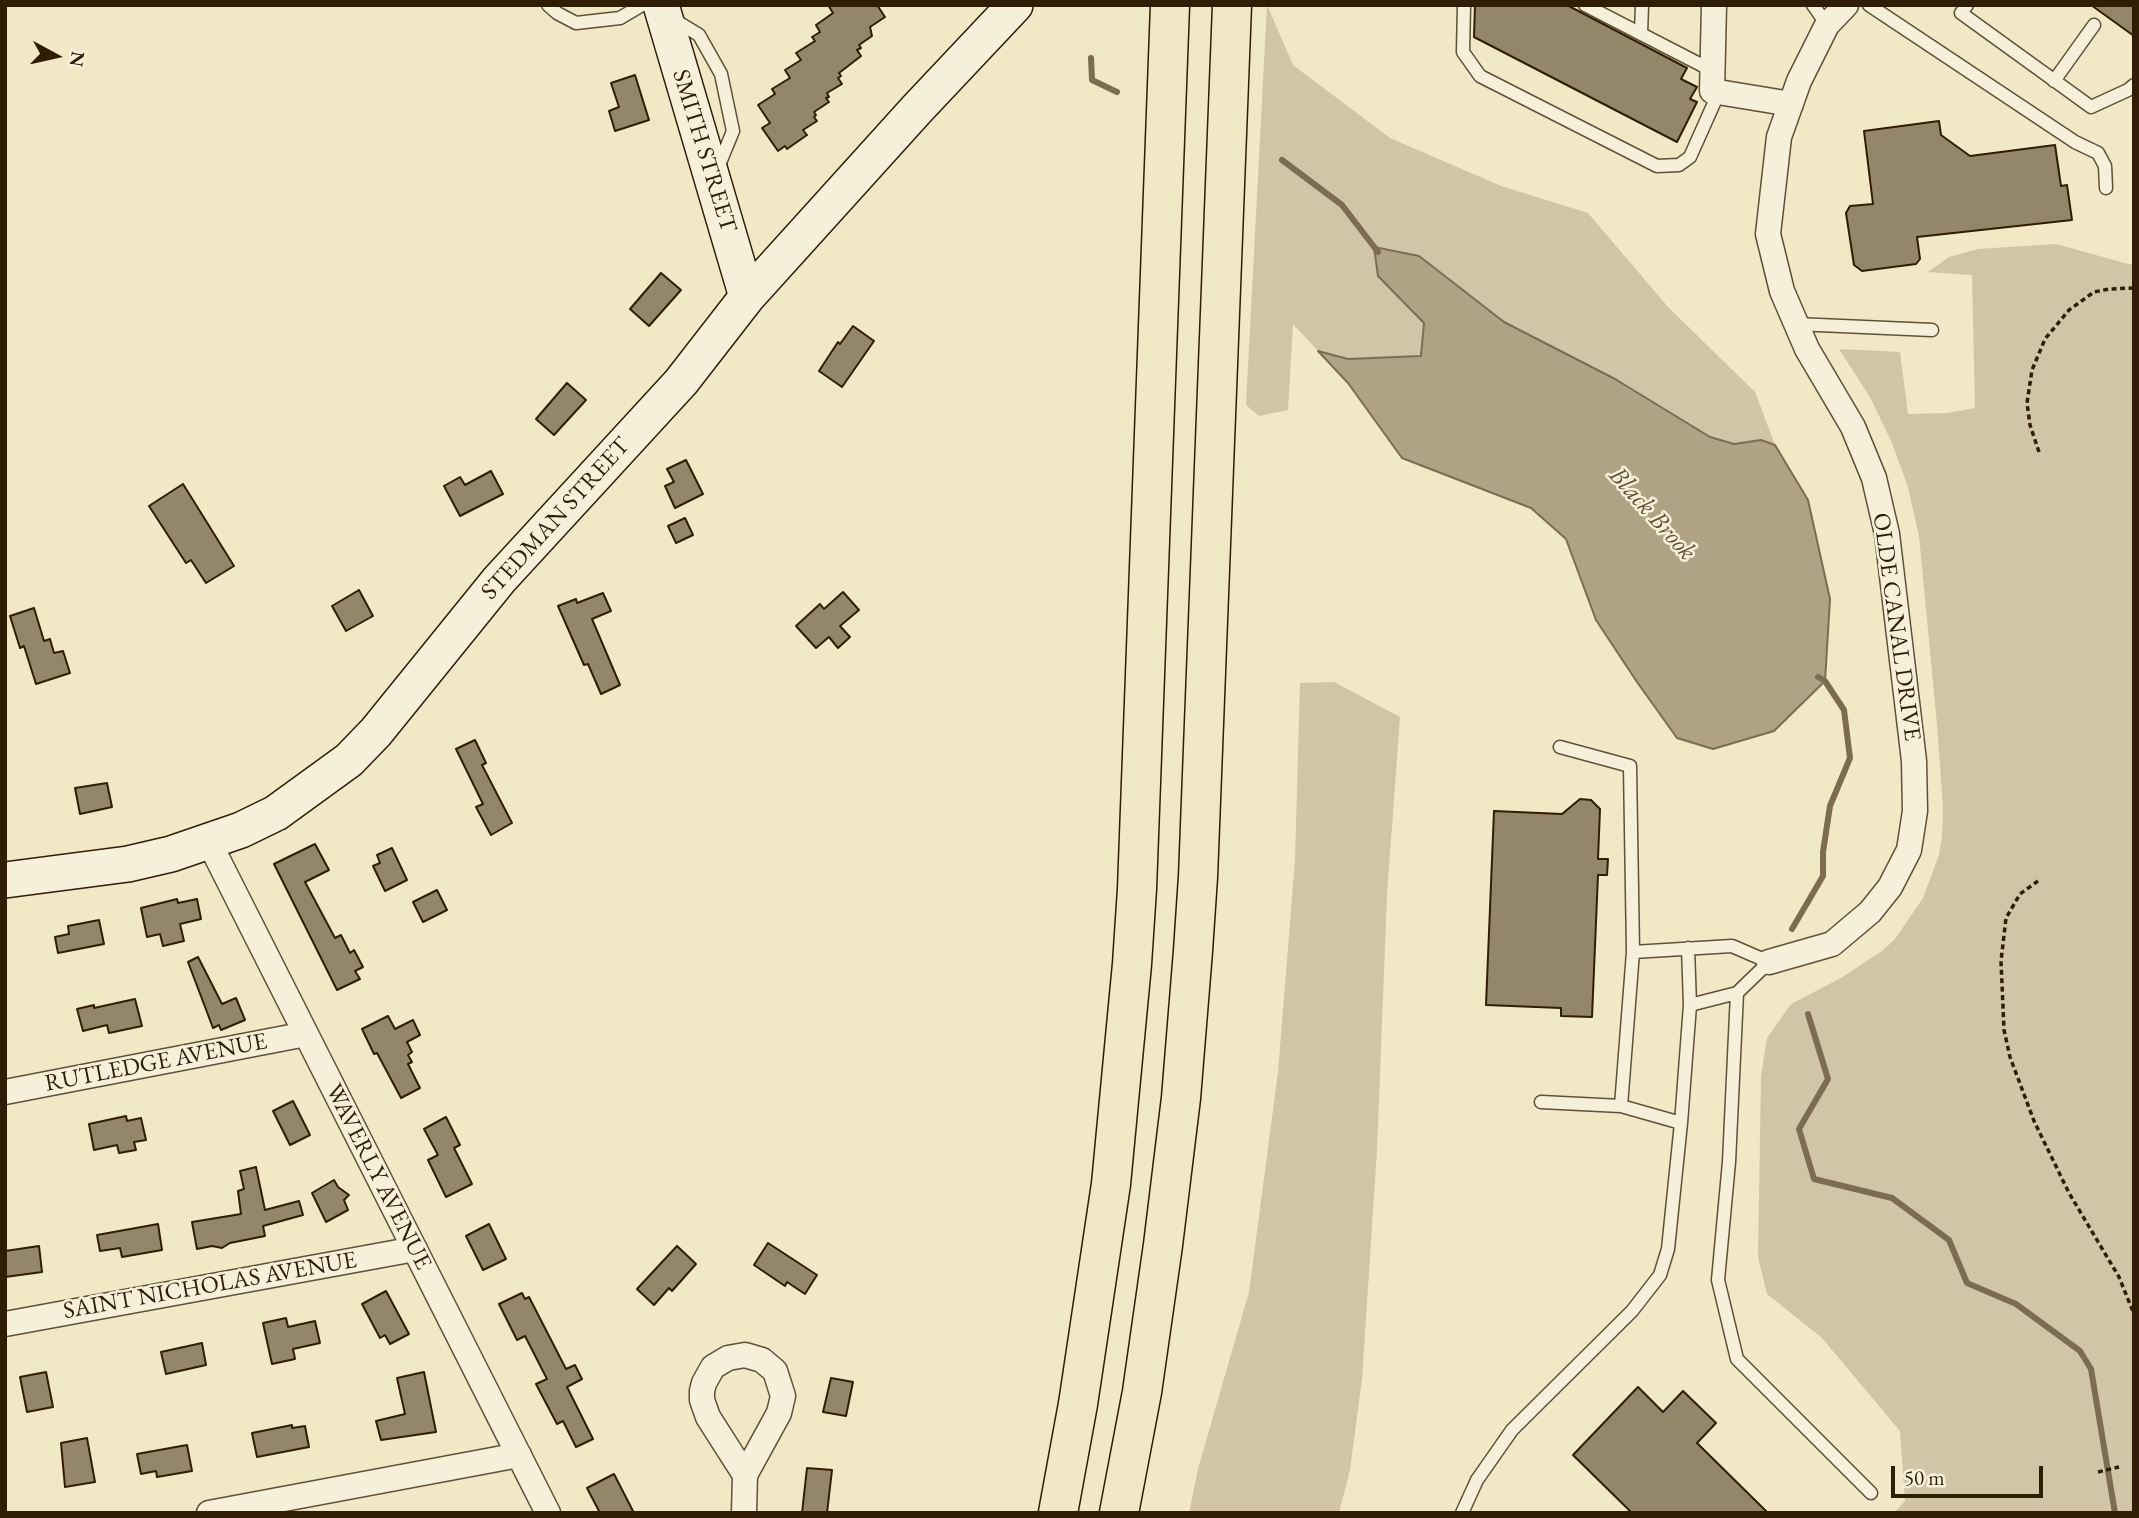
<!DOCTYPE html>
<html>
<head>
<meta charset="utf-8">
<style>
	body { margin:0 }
	#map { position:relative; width:2139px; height:1518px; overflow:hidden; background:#f1e8c6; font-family:"EB Garamond",serif }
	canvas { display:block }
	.frame { position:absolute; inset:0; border:7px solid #301d05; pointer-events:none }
	.north { position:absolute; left:21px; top:21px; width:70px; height:70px; -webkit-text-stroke:5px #f6f0da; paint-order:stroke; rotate:98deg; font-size:19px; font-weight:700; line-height:28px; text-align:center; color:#301d05 }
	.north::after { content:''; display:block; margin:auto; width:24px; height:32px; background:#301d05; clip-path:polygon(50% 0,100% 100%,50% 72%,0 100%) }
	.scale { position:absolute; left:1891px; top:1466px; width:152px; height:32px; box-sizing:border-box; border:4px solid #301d05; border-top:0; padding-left:9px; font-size:21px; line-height:24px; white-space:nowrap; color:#301d05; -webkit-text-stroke:5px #f6f0da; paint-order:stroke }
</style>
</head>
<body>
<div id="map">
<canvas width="2139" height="1518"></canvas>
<div class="frame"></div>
<div class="north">N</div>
<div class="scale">50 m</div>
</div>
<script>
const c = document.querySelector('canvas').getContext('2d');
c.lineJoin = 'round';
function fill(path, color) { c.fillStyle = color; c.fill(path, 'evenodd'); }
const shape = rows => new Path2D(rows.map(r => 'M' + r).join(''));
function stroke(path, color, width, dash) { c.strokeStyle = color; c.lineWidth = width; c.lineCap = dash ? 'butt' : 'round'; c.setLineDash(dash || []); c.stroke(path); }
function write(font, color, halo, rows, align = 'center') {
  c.font = font + ' "EB Garamond",serif'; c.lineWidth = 5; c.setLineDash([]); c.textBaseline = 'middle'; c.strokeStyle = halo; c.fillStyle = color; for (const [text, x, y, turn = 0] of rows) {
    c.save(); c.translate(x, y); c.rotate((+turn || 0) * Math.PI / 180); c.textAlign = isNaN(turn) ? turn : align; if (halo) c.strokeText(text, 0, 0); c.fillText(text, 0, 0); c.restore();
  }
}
fill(shape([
	[1267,5,1293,65,1390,138,1501,186,1588,213,1668,307,1755,392,1775,445,1761,440,1734,444,1710,437,1615,379,1504,322,1419,256,1375,247,1378,276,1424,323,1421,356,1348,359,1318,351,1293,324,1288,410,1259,416,1246,405],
	[2056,244,2128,264,2134,264,2134,1513,1894,1513,1905,1501,1900,1431,1822,1338,1767,1294,1758,1257,1761,1076,1767,1038,1791,1004,1841,978,1882,951,1895,939,1923,898,1939,855,1942,837,1943,807,1937,724,1919,536,1908,487,1892,443,1870,397,1839,349,1900,352,1908,414,1947,413,1975,408,1972,275,1928,272,1949,257,1978,249],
	[1334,682,1400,717,1387,895,1377,1150,1362,1379,1350,1470,1339,1513,1189,1513,1198,1469,1249,1292,1278,1072,1295,860,1300,683]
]), '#d0c5a5');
const water = shape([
	[1374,247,1419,256,1504,322,1615,379,1710,437,1734,444,1761,440,1775,445,1808,500,1830,599,1825,681,1774,731,1713,749,1677,738,1637,682,1596,620,1566,539,1531,508,1402,458,1348,383,1318,351,1348,359,1421,356,1424,323,1378,276,1374,247]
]);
fill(water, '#afa384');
stroke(water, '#7c6d51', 2);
stroke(shape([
	[1091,58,1092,80,1117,92],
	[1282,160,1342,205,1378,252],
	[1792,929,1823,876,1823,852,1830,806,1850,758,1844,710,1825,681,1818,677],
	[1808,1014,1828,1079,1799,1129,1814,1179,1892,1198,1949,1240,1967,1283,2016,1304,2080,1351,2091,1369,2115,1513]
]), '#7c6d51', 6);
const building = shape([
	[828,5,877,5,885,17,870,27,872,36,859,45,861,48,857,50,861,56,839,73,841,76,838,78,842,84,827,93,829,97,826,98,829,102,814,112,816,115,814,117,817,121,803,130,807,135,787,149,785,146,778,151,762,128,770,123,758,105,775,94,772,89,790,78,785,70,801,60,796,53,815,41,812,37,820,32,816,25,833,13,828,5],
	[1475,5,1567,5,1687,68,1681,79,1697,87,1690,99,1697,102,1677,142,1474,37,1475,5],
	[2091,5,2134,5,2134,36,2091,5],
	[635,75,649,120,615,131,609,111,619,107,611,83,635,75],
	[1939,121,1941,135,1970,156,2055,145,2061,186,2067,185,2072,220,1917,237,1920,259,1916,264,1862,271,1854,265,1846,213,1850,206,1873,204,1864,131,1939,121],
	[661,273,681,290,649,326,630,309,661,273],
	[853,326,874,341,842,387,819,371,838,342,840,344,853,326],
	[567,383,586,400,554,435,536,419,567,383],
	[686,460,703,494,675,508,665,486,674,482,667,469,686,460],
	[491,471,503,494,460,516,444,486,460,477,465,485,491,471],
	[183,484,234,566,206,583,191,560,186,563,149,506,183,484],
	[685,518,693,535,676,543,668,526,685,518],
	[359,590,373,616,346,631,332,606,359,590],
	[843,592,859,610,840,626,850,637,838,648,829,637,816,648,796,626,820,604,824,609,843,592],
	[603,593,611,611,592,619,620,685,601,694,588,664,584,665,558,606,576,599,577,603,603,593],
	[34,608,44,641,50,639,54,653,63,651,70,673,36,684,24,646,20,648,10,616,34,608],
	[475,740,486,763,482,765,512,823,491,835,476,807,483,804,456,749,475,740],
	[107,783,112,807,80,814,75,788,107,783],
	[1580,799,1591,800,1600,809,1598,859,1608,859,1607,875,1598,875,1592,1017,1561,1016,1561,1008,1486,1005,1494,811,1562,814,1580,799],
	[315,844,329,870,305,882,335,938,341,935,350,953,354,950,363,967,355,971,360,979,337,990,274,864,315,844],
	[392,848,407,880,385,891,373,866,380,863,377,855,392,848],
	[437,890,447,910,423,922,413,902,437,890],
	[177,899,178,903,197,899,201,919,180,924,184,941,163,946,160,934,147,937,141,908,177,899],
	[99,920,104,944,58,953,55,937,69,934,68,926,99,920],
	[198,957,222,1004,236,998,245,1020,221,1030,219,1025,213,1028,188,962,198,957],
	[135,999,142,1026,109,1033,107,1025,83,1031,77,1009,94,1005,94,1008,135,999],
	[388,1016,395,1029,413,1020,420,1035,407,1042,412,1052,408,1055,412,1062,408,1064,420,1088,401,1098,377,1053,374,1054,362,1029,388,1016],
	[293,1101,310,1135,290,1145,273,1111,293,1101],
	[126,1116,127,1121,141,1118,146,1140,134,1142,136,1150,119,1153,117,1145,94,1150,89,1124,126,1116],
	[446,1117,460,1145,454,1148,472,1184,446,1197,428,1160,438,1155,424,1129,446,1117],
	[256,1167,265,1210,299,1201,303,1215,263,1226,265,1236,230,1243,222,1248,212,1246,197,1249,192,1222,241,1214,238,1191,244,1189,240,1171,256,1167],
	[334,1180,338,1187,349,1195,344,1200,348,1210,326,1222,312,1193,334,1180],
	[158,1224,162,1250,122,1257,120,1248,100,1251,97,1235,158,1224],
	[489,1224,506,1259,483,1270,466,1236,489,1224],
	[768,1243,817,1275,805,1294,787,1282,785,1286,754,1265,768,1243],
	[39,1246,42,1272,5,1277,5,1251,39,1246],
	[677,1246,696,1264,672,1291,669,1288,654,1305,637,1289,677,1246],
	[386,1291,409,1334,390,1344,385,1335,380,1338,362,1304,386,1291],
	[522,1293,525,1299,529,1297,566,1369,575,1365,582,1379,567,1387,593,1439,576,1447,563,1421,557,1424,536,1384,547,1379,525,1336,517,1340,499,1304,522,1293],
	[286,1318,288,1327,315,1321,320,1343,293,1349,295,1359,272,1364,263,1323,286,1318],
	[202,1343,206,1365,166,1374,161,1352,202,1343],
	[46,1372,53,1407,27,1412,20,1377,46,1372],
	[424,1372,436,1432,381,1440,376,1421,405,1414,397,1378,424,1372],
	[831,1378,853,1382,846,1416,823,1412,831,1378],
	[1638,1387,1663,1412,1683,1391,1716,1423,1697,1443,1768,1513,1632,1513,1573,1455,1638,1387],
	[292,1425,292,1428,305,1426,309,1447,257,1457,252,1433,292,1425],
	[87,1438,95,1482,65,1487,61,1443,87,1438],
	[187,1445,192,1471,157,1477,156,1471,141,1474,137,1454,187,1445],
	[807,1468,832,1470,827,1513,802,1513,807,1468],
	[614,1474,634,1513,600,1513,587,1488,614,1474]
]);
fill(building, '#948769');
stroke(building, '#301d05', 2);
const lane = shape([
	[548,5,557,13,576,23,620,18,642,5],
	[1464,5,1463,52,1480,76,1657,166,1679,165,1690,157,1719,92],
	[1585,5,1713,71],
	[1813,5,1827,25],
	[1869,5,2075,142,2098,153,2105,166,2106,188],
	[1967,5,1961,13,2091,107,2128,90,2134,85],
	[671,18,699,35,721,74,733,131,717,170],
	[1641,34,1642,5],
	[2054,81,2094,25],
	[1796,324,1932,330],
	[1560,747,1630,766,1633,952,1732,946,1769,962,1737,993,1690,1005],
	[1633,952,1621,1106,1681,1123],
	[1737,993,1729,1162,1718,1280,1737,1359,1871,1493],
	[1541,1102,1621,1106],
	[1462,1513,1477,1480,1512,1430,1632,1311,1660,1275,1668,1249,1681,1123,1690,1005,1688,948]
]);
const street = shape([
	[1714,5,1712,91,1791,104],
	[208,840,548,1513],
	[1769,962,1832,944,1870,912,1890,887,1909,850,1915,811,1914,761,1887,534,1874,478,1853,427,1807,349,1782,291,1768,234,1779,137,1799,81,1827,25,1846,5],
	[5,1092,306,1034],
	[5,1324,415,1249],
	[209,1513,519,1455],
	[744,1513,745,1475,779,1413,783,1396,775,1371,762,1360,745,1355,728,1358,713,1367,704,1383,702,1391,702,1400,708,1417,745,1475]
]);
const secondary = shape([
	[661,5,747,297],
	[5,880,128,864,171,854,241,830,276,813,349,760,376,732,499,580,681,382,747,297,917,109,1015,5]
]);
const highway = shape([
	[1058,1513,1078,1404,1111,1184,1132,964,1137,889,1170,5],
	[1119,1513,1142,1392,1163,1245,1181,1098,1193,951,1198,877,1232,5]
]);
stroke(lane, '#605035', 15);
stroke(street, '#605035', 27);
stroke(secondary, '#301d05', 38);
stroke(highway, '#301d05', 41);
stroke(shape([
	[2039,452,2030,425,2027,403,2032,370,2045,339,2069,310,2094,292,2109,289,2134,288],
	[2038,881,2020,894,2006,918,2001,961,2004,1030,2010,1057,2034,1121,2069,1193,2119,1277,2134,1314],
	[2098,1472,2119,1467]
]), '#301d05', 3.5, [5, 3.5]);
stroke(lane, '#f6f0da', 12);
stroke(street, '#f6f0da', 24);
stroke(secondary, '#f6f0da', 35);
stroke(highway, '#f1e8c6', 38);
write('24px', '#301d05', '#f6f0da', [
	["SMITH STREET",704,151,73],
	["STEDMAN STREET",556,519,-48],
	["OLDE CANAL DRIVE",1896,627,82],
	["RUTLEDGE AVENUE",156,1063,-11],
	["WAVERLY AVENUE",378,1177,63],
	["SAINT NICHOLAS AVENUE",210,1286,-10]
]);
write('italic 26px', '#635338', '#f6f0da', [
	["Black Brook",1652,514,48]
]);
</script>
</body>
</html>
